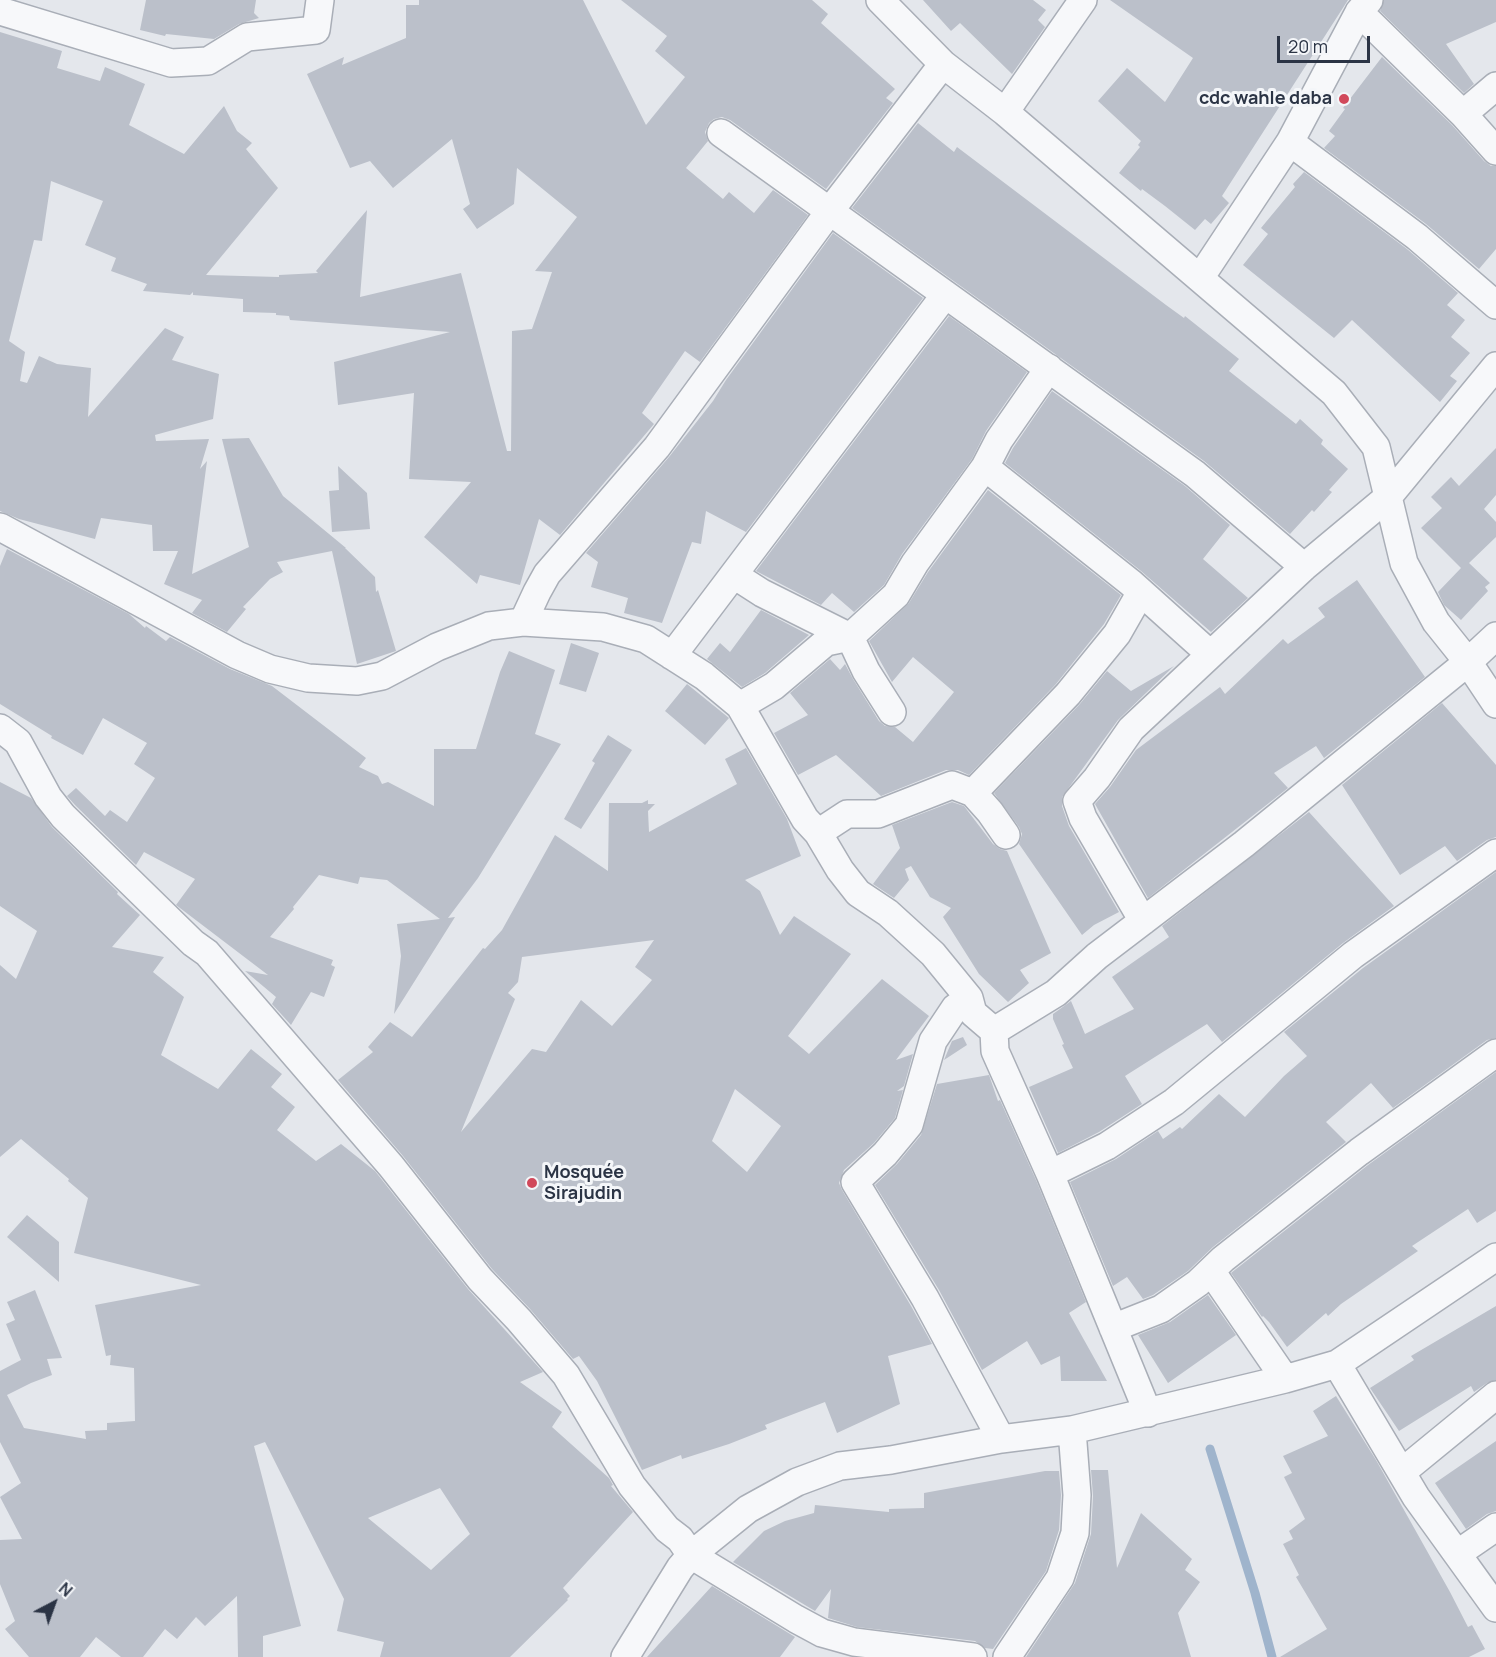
<!DOCTYPE html>
<html>
<head>
<meta charset="utf-8">
<style>
	body { margin:0 }
	#map { position:relative; width:1496px; height:1657px; overflow:hidden; background:#e4e7ec; font-family:Manrope,sans-serif }
	canvas { display:block }
	.north { position:absolute; left:24px; top:1573px; width:60px; height:60px; -webkit-text-stroke:4px #f4f6f9; paint-order:stroke; rotate:41deg; font-size:16px; font-weight:700; line-height:24px; text-align:center; color:#2b3445 }
	.north::after { content:''; display:block; margin:auto; width:21px; height:27px; background:#2b3445; clip-path:polygon(50% 0,100% 100%,50% 72%,0 100%) }
	.scale { position:absolute; left:1277px; top:36px; width:93px; height:27px; box-sizing:border-box; border:3px solid #2b3445; border-top:0; padding-left:8px; font-size:18px; line-height:21px; white-space:nowrap; color:#2b3445; -webkit-text-stroke:4px #f4f6f9; paint-order:stroke }
</style>
</head>
<body>
<div id="map">
<canvas width="1496" height="1657"></canvas>
<div class="north">N</div>
<div class="scale">20 m</div>
</div>
<script>
const c = document.querySelector('canvas').getContext('2d');
c.lineJoin = 'round';
const shape = rows => new Path2D(rows.map(r => 'M' + r).join(''));
function stroke(path, color, width, dash) { c.strokeStyle = color; c.lineWidth = width; c.lineCap = dash ? 'butt' : 'round'; c.setLineDash(dash || []); c.stroke(path); }
function fill(path, color) { c.fillStyle = color; c.fill(path, 'evenodd'); }
function write(font, color, halo, rows, align = 'center') {
  c.font = font + ' Manrope,sans-serif'; c.lineWidth = 6; c.setLineDash([]); c.textBaseline = 'middle'; c.strokeStyle = halo; c.fillStyle = color; for (const [text, x, y, turn = 0] of rows) {
    c.save(); c.translate(x, y); c.rotate((+turn || 0) * Math.PI / 180); c.textAlign = isNaN(turn) ? turn : align; if (halo) c.strokeText(text, 0, 0); c.fillText(text, 0, 0); c.restore();
  }
}
stroke(shape([
	[1210,1449,1255,1593,1272,1657]
]), '#9fb4cc', 9);
fill(shape([
	[146,0,256,0,254,13,259,18,239,24,214,39,166,34,165,36,140,30],
	[419,0,583,0,646,125,685,77,655,51,667,36,621,0,812,0,828,14,821,23,895,89,886,98,893,103,826,189,730,120,722,117,714,119,709,123,705,132,708,141,686,168,723,199,729,192,754,213,773,190,808,215,700,362,685,351,642,413,654,424,560,535,539,519,520,585,480,575,477,584,424,537,471,482,409,479,414,393,338,405,334,362,450,332,290,320,289,316,276,315,276,313,243,312,243,299,193,295,193,292,190,295,143,291,147,284,111,271,116,258,85,245,103,201,51,181,42,241,34,240,9,341,25,352,20,381,27,383,39,356,57,364,91,368,88,417,165,328,184,337,172,360,219,374,213,419,155,435,156,441,209,439,200,469,207,461,192,574,249,547,222,439,249,438,283,496,346,548,345,548,375,577,376,592,378,590,396,651,357,664,332,551,277,562,283,572,270,579,243,607,246,609,227,632,192,613,202,600,164,584,178,551,153,551,152,525,101,518,95,539,19,519,0,511,0,32,62,51,57,68,100,81,105,67,145,84,129,125,184,154,224,106,237,131,252,143,246,149,278,188,206,275,279,277,279,275,318,273,316,271,367,210,360,297,461,273,507,451,511,451,512,331,532,329,552,272,535,271,577,217,517,168,514,204,477,229,463,209,470,204,452,139,393,188,370,161,350,168,307,74,344,57,342,65,406,38,406,5,419,5],
	[923,0,1033,0,1046,10,1038,20,1045,27,1012,74,960,23,951,31],
	[1110,0,1348,0,1222,196,1229,203,1211,224,1205,219,1195,230,1165,206,1142,189,1141,191,1119,173,1140,147,1138,145,1141,141,1098,101,1127,68,1165,102,1193,58],
	[1384,0,1496,0,1496,22,1446,44,1474,84,1464,93,1380,11],
	[1382,57,1452,125,1484,161,1491,166,1496,166,1496,249,1479,269,1426,224,1324,148,1335,136,1329,131,1345,109,1343,108],
	[918,123,954,152,957,147,1166,305,1184,318,1185,316,1239,359,1229,371,1296,424,1300,419,1323,440,1321,444,1348,469,1329,490,1332,492,1314,512,1312,510,1290,534,1204,461,852,208],
	[1304,172,1407,249,1458,293,1447,305,1465,320,1451,337,1470,353,1450,376,1457,381,1440,402,1352,320,1334,338,1243,265,1268,234,1261,228,1295,187,1293,184],
	[833,233,923,298,746,532,706,511,701,544,692,542,662,623,624,613,628,598,591,587,598,562,586,553,669,457,713,401,726,380],
	[949,316,1027,372,986,431,972,459,902,554,884,585,854,612,832,593,821,605,756,571],
	[1052,391,1185,486,1230,525,1203,559,1248,598,1211,632,1141,571,1005,463,1013,448],
	[1496,448,1496,495,1484,509,1496,522,1496,537,1469,563,1490,583,1485,587,1488,591,1461,620,1444,605,1438,592,1461,568,1421,528,1442,508,1431,497,1451,477,1459,486],
	[338,466,367,493,370,529,332,532,329,491,339,490],
	[988,490,1121,595,1104,624,1056,684,969,775,958,770,946,770,881,796,836,755,798,775,774,733,808,715,790,693,830,659,840,670,845,664,853,679,879,721,885,726,895,727,913,742,954,692,913,657,892,682,869,641,909,603,928,572],
	[7,549,129,614,145,628,146,626,166,641,170,637,230,669,272,686,366,758,359,767,378,776,382,784,388,782,434,806,434,749,476,749,500,672,509,651,555,670,535,734,561,744,478,878,448,918,455,917,394,1014,401,956,397,924,440,919,387,880,360,877,358,884,319,875,293,907,294,909,270,937,333,960,331,965,335,967,324,997,311,992,291,1025,272,1004,276,997,245,971,268,975,176,905,195,879,144,852,136,865,75,805,67,796,76,788,105,816,110,810,127,822,155,778,134,764,147,743,103,718,83,755,51,738,52,736,0,704,0,566],
	[1357,580,1425,677,1324,758,1316,746,1274,773,1288,788,1148,898,1095,804,1110,787,1136,750,1220,687,1225,694,1283,639,1288,644,1325,617,1318,608],
	[761,610,809,635,765,673,742,687,707,659,720,643,730,652],
	[571,643,599,653,586,692,559,684],
	[1174,666,1118,720,1062,797,1062,806,1069,826,1119,912,1094,925,1082,935,1019,844,1022,834,1019,827,994,793,1079,705,1107,671,1131,691],
	[687,684,729,718,705,745,665,711],
	[1442,703,1496,765,1496,837,1487,840,1457,861,1445,846,1400,875,1342,785],
	[608,735,632,750,581,829,564,819,595,763,592,761],
	[746,748,787,819,801,856,745,880,760,891,780,935,794,916,851,954,788,1036,809,1054,882,979,929,1016,896,1060,913,1054,904,1086,897,1091,903,1090,895,1118,874,1143,844,1170,839,1183,842,1190,911,1306,932,1344,888,1356,900,1404,837,1433,825,1402,765,1425,767,1429,729,1444,682,1459,681,1455,642,1470,597,1381,579,1356,573,1359,530,1309,492,1269,403,1156,338,1080,373,1052,368,1047,390,1022,412,1037,483,948,485,949,502,930,555,835,608,871,609,803,642,803,648,800,648,804,655,804,648,811,649,832,737,784,725,759],
	[654,940,635,967,652,980,612,1026,581,1000,546,1052,532,1049,461,1132,515,999,508,993,518,982,522,957],
	[735,1089,781,1126,747,1172,712,1141],
	[0,782,31,798,52,827,118,892,117,894,140,915,112,947,164,957,153,972,184,997,161,1055,218,1089,251,1049,282,1074,271,1087,295,1107,277,1130,316,1161,341,1144,375,1171,468,1289,543,1372,520,1382,562,1412,552,1427,609,1478,613,1485,611,1486,633,1512,563,1588,570,1596,567,1599,568,1600,510,1657,380,1657,384,1642,337,1631,344,1599,265,1442,254,1446,301,1626,263,1636,263,1657,238,1657,237,1596,205,1626,196,1617,177,1639,165,1629,143,1657,121,1657,96,1637,80,1657,29,1657,5,1629,15,1621,0,1584,0,1540,22,1539,0,1497,21,1483,0,1442,0,1371,21,1360,6,1324,15,1320,7,1302,35,1290,62,1358,47,1359,52,1375,31,1383,7,1395,24,1428,86,1439,85,1431,107,1430,107,1423,135,1421,134,1368,110,1365,111,1355,106,1356,95,1305,201,1285,74,1253,88,1198,68,1181,69,1179,21,1139,0,1157,0,965,16,979,37,931,0,906],
	[440,1488,470,1534,431,1570,368,1518],
	[952,802,964,806,993,844,1000,849,1007,851,1051,953,1020,970,1029,983,1008,1002,979,974,943,917,951,908,930,897,911,866,905,869,909,880,894,898,873,884,900,848,892,825],
	[1309,812,1394,906,1343,943,1222,1042,1207,1024,1125,1076,1142,1104,1099,1132,1058,1153,1029,1087,1073,1068,1062,1045,1064,1044,1053,1019,1053,1014,1071,1001,1085,1034,1134,1009,1112,977,1169,937,1162,926],
	[1496,872,1496,1038,1487,1040,1393,1108,1371,1083,1326,1122,1346,1142,1213,1247,1188,1271,1153,1295,1143,1299,1127,1277,1113,1286,1070,1182,1116,1159,1158,1131,1163,1139,1180,1127,1182,1129,1219,1094,1245,1117,1284,1076,1307,1056,1284,1032,1363,968],
	[963,1037,967,1045,944,1060,952,1041],
	[1496,1072,1496,1211,1477,1223,1468,1209,1412,1246,1418,1251,1341,1304,1328,1316,1326,1313,1287,1347,1269,1322,1263,1316,1262,1317,1231,1273,1368,1165],
	[989,1075,998,1101,1000,1100,1036,1180,1086,1302,1069,1313,1107,1381,1061,1381,1060,1356,1041,1365,1027,1341,982,1370,939,1290,875,1185,897,1164,921,1135,937,1084],
	[27,1215,59,1242,59,1282,7,1237],
	[1208,1295,1236,1335,1168,1383,1138,1335,1170,1322],
	[1496,1306,1496,1380,1487,1383,1474,1392,1471,1386,1399,1431,1370,1388,1414,1360,1411,1356],
	[1336,1396,1376,1460,1450,1592,1468,1627,1472,1625,1485,1649,1469,1657,1280,1657,1327,1629,1296,1577,1299,1575,1283,1544,1293,1539,1289,1531,1305,1519,1284,1477,1292,1473,1283,1456,1328,1436,1313,1411],
	[1496,1441,1496,1511,1487,1514,1466,1529,1435,1483],
	[1091,1470,1108,1470,1117,1568,1141,1513,1192,1559,1185,1570,1200,1582,1178,1613,1191,1657,1026,1657,1075,1583,1091,1534,1093,1496],
	[1045,1471,1059,1471,1061,1495,1059,1530,1046,1571,993,1649,985,1648,975,1641,857,1627,828,1618,831,1589,815,1611,733,1562,764,1531,785,1521,814,1513,815,1505,889,1512,889,1509,924,1508,924,1493],
	[712,1586,795,1637,780,1657,647,1657]
]), '#bbc0ca');
const street = shape([
	[880,0,943,64,1005,112,1334,393,1376,447,1404,563,1436,622,1468,662,1496,704],
	[0,11,171,63,208,61,247,37,316,30,320,0],
	[1359,12,1463,114,1496,151],
	[1005,112,1083,0],
	[1463,114,1496,86],
	[721,133,1195,474,1304,567],
	[1290,142,1417,237,1496,305],
	[1200,278,1290,142,1359,12,1369,0],
	[985,467,1131,583,1210,654],
	[0,527,237,655,270,669,308,678,357,681,382,676,437,647,489,626,523,622,603,627,646,639,704,676,740,706,805,819,818,833,840,870,858,893,888,913,933,954,969,998,973,1013,994,1031,995,1051,1050,1174,1148,1413],
	[734,575,762,593,850,637,866,671,892,712],
	[523,622,537,592,547,574,657,447,829,212,943,64],
	[672,656,945,295],
	[740,706,774,686,826,642,850,637,896,595,915,563,985,467,999,440,1049,368],
	[0,728,18,742,48,797,63,816,193,943,207,953,391,1166,480,1279,519,1320,566,1375,632,1486,667,1529,680,1539,691,1555,796,1619,822,1633,854,1642,973,1657],
	[973,793,1068,694,1117,634,1141,592],
	[818,833,847,814,878,814,952,785,973,793,990,812,1006,835],
	[1143,921,1083,818,1077,801,1097,778,1131,729,1304,567,1388,497,1496,366],
	[969,998,955,1008,933,1041,909,1125,885,1154,855,1182,925,1298,1001,1439],
	[994,1031,1056,993,1097,956,1244,844,1468,662,1496,636],
	[1050,1174,1107,1146,1174,1102,1353,955,1496,853],
	[1211,1271,1285,1379],
	[1113,1328,1161,1309,1198,1283,1223,1259,1359,1152,1496,1053],
	[1337,1364,1416,1497,1496,1608],
	[1402,1472,1496,1395],
	[1457,1554,1496,1527],
	[625,1657,680,1568,691,1555,748,1509,797,1482,840,1466,891,1460,1001,1439,1072,1430,1285,1379,1337,1364,1496,1257],
	[1007,1657,1060,1578,1075,1533,1077,1495,1072,1430]
]);
stroke(street, '#a9aeb7', 30);
stroke(street, '#f7f8fa', 27);
for (const [x, y, r, color] of [
	[1344,99,6,"#d1495b"],
	[532,1183,6,"#d1495b"]
]) { const dot = new Path2D(); dot.arc(x, y, r, 0, 2 * Math.PI); c.fillStyle = color; c.fill(dot); stroke(dot, '#f4f6f9', 2); }
write('bold 18px', '#2b3445', '#f4f6f9', [
	["cdc wahle daba",1332,99],
	["Mosquée",544,1173,"left"],
	["Sirajudin",544,1194,"left"]
], 'right');
</script>
</body>
</html>
